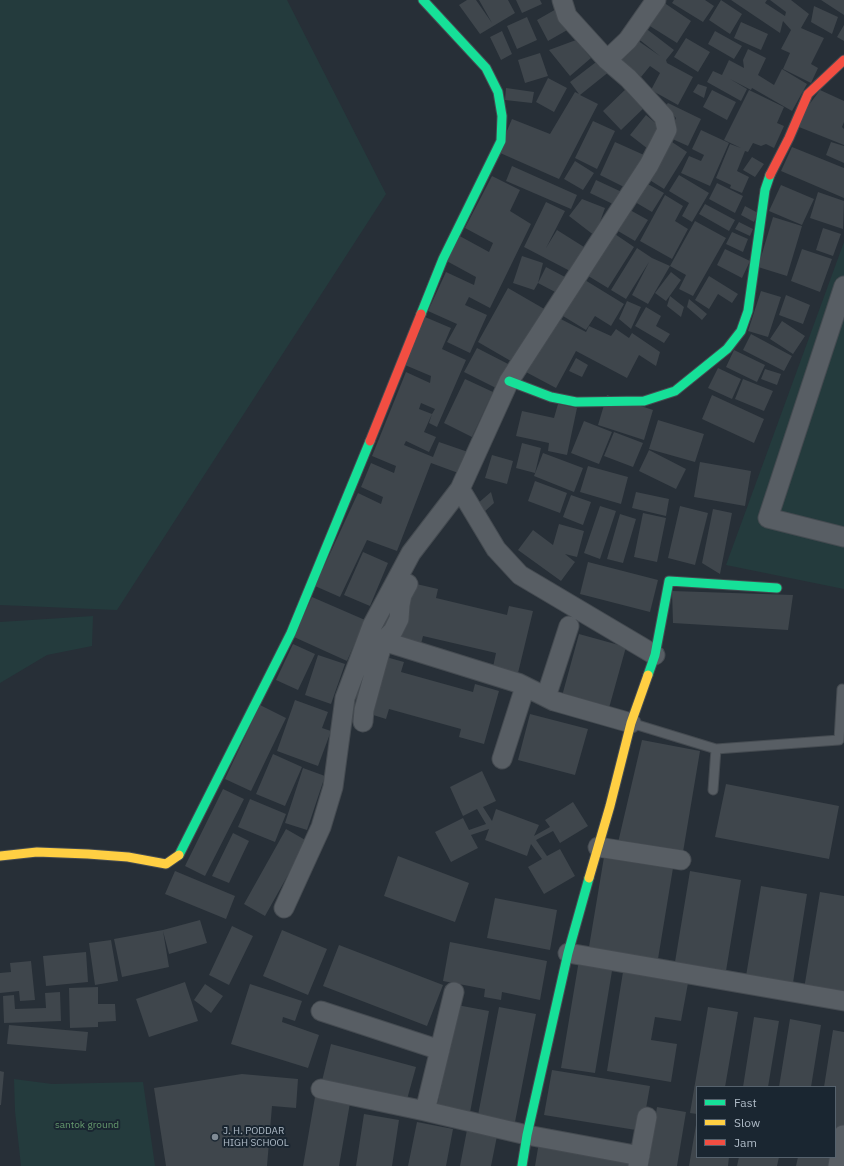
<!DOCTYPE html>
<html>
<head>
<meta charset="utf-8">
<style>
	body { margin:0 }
	#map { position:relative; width:844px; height:1166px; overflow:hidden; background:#272f37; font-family:"IBM Plex Sans",sans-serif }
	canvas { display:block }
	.legend { position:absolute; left:696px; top:1086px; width:140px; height:72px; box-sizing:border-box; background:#1a2631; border:1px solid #56626d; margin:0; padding:5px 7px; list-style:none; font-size:12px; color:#b0bcc8 }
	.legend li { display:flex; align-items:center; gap:8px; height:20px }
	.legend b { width:20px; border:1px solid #56626d }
</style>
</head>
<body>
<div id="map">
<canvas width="844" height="1166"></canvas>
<ul class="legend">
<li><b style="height:5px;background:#16e098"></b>Fast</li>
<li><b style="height:5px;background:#ffcf43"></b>Slow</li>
<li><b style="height:5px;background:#f24e42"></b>Jam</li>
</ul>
</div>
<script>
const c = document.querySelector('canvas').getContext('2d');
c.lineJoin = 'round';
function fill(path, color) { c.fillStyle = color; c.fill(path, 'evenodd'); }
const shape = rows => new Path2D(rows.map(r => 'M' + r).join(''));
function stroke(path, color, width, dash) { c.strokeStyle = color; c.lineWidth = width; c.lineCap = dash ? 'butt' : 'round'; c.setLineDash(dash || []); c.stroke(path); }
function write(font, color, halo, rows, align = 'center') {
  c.font = font + ' "IBM Plex Sans",sans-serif'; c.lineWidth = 4; c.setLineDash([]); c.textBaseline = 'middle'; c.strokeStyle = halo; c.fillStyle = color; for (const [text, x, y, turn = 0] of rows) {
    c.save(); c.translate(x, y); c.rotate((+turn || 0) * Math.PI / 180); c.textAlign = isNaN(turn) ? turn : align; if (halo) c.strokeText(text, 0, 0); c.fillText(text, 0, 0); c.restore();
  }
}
fill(shape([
	[0,0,287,0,386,194,117,610,0,605],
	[844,242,844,589,726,565],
	[93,616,92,646,47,655,0,683,0,622],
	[14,1079,52,1084,143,1082,155,1166,21,1166,15,1111]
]), '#243b3d');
fill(shape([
	[467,0,476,0,492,23,479,0,508,0,515,13,480,34,459,5],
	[516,0,540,0,542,4,522,13],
	[660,0,691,21,677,43,645,23],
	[674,0,705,0,714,6,703,22,672,3],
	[721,0,742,14,730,34,709,20],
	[731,0,767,0,765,3,785,16,786,12,770,0,791,0,809,14,801,28,824,38,811,64,818,68,811,83,783,69,790,53,781,49,791,30,783,21,780,33],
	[821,0,844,0,844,15],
	[814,6,838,17,832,34,811,22],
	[558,8,569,29,548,41,537,20],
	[527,17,537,40,517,49,507,26],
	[741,22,768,34,761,50,734,38],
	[844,25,844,41,837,37],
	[644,27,674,50,666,60,667,63,693,77,678,105,651,90,660,73,650,66,641,77,618,60,634,38,660,56,636,37],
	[502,31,512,54,501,60,490,37],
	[715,31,742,46,734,59,708,44],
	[686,38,710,52,698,72,674,57],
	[576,40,591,58,570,76,549,50],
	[748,49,766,58,758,75,774,85,782,69,807,84,792,111,752,88,751,90,730,79,747,89,741,101,707,82,713,71,722,75,729,60,744,68,743,60],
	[540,53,548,76,525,83,518,60],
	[600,59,610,71,580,95,598,104,559,179,498,152,512,119,550,134,575,92,579,94,570,82],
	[548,78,567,88,554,112,536,102],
	[698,84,707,87,704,98,693,92],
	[629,86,647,105,621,130,603,111],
	[506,88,534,92,532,103,505,100],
	[712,90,736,102,727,120,703,107],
	[749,90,784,107,777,123,784,126,774,148,766,144,761,146,753,143,748,152,745,151,737,171,749,177,742,193,730,188,731,185,716,178,730,144,741,148,724,140],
	[820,90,844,101,844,122,842,127,844,129,844,145,794,125],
	[668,103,701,119,688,146,668,137,676,118,665,106],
	[646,115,664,130,648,149,630,135],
	[593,121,615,131,597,169,575,158],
	[701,130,729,143,710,186,681,173,689,156,701,161,704,155,692,149],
	[615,142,644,155,628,189,600,175],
	[672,142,687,152,664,189,648,179],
	[831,142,844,146,844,163,826,155],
	[792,147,844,168,844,198,781,171],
	[752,157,764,164,755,177,743,170],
	[575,161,594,173,583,190,564,179],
	[512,166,577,195,571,209,506,181],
	[679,175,709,193,692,222,682,216,689,203,669,191],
	[492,176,520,190,510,211,531,224,490,308,469,297,465,305,487,315,470,353,447,342,457,324,428,311,446,272,474,285,476,277,443,259,456,234,489,252,493,243,465,228],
	[596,180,624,193,617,206,590,193],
	[646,183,664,193,652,212,635,202],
	[717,183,743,196,735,213,709,199],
	[781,185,814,199,802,225,769,211],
	[818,192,844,201,843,229,810,218],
	[665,195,683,206,675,221,688,229,672,259,640,241],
	[582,199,605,208,595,236,569,216],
	[546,202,565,211,546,248,557,230,584,247,570,271,524,247],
	[705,204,735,220,729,231,699,214],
	[745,206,758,213,754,222,741,215],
	[630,210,648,220,635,241,618,231],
	[773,217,802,226,787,276,758,267],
	[695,221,726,238,693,296,679,289,686,275,670,266,648,304,632,295,649,262,626,299,611,290,637,248,652,258,670,266],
	[739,222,753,229,750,236,735,229],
	[823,228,841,234,833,256,816,250],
	[612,232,634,247,608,288,585,274],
	[732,232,748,239,743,252,726,244],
	[725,249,750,261,742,278,717,265],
	[802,249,832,259,820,292,791,281],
	[522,256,543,263,538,283,534,290,513,283],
	[546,267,565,277,557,293,538,283],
	[671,272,681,280,666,301,655,293],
	[709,276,738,294,732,303,718,294,709,309,695,300],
	[580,277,624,304,611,326,595,316,586,330,558,313],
	[508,288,546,310,516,364,478,342],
	[761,291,781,297,768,337,748,331],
	[786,295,810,305,803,324,779,315],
	[670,296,684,307,681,317,667,306],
	[689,299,707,314,702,320,687,307],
	[627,301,641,307,631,329,619,319],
	[646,307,661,316,656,326,670,334,664,343,635,326],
	[553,315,586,332,589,326,611,336,616,329,629,338,632,333,660,352,656,366,639,355,627,378,576,351,556,388,524,371],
	[425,317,451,328,442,349,466,360,437,427,429,423,432,414,424,432,436,437,429,452,406,441,404,445,433,457,439,442,468,452,461,474,431,463,397,551,367,540,340,597,315,586,358,493,381,504,383,497,361,487,371,463,394,473,396,466,372,456,406,372,430,383,431,376,405,365],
	[421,403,435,409,432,414,419,409],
	[782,321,805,336,793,354,770,339],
	[751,334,792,356,784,371,743,350],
	[477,348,512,366,500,390,464,372],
	[734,350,765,365,757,382,726,367],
	[576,358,588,365,582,377,569,371],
	[718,368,741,379,732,399,708,388],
	[765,369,781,374,777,385,761,379],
	[465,379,493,392,472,437,444,423],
	[743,379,773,391,764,411,735,399],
	[607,395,653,410,644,440,598,425],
	[712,395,764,419,754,443,702,419],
	[558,404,577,408,567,455,548,451,549,443,516,436,522,411,554,418],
	[658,420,704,434,695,462,649,449],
	[584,421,612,432,599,464,571,453],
	[614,432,643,443,633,467,604,456],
	[522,443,541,448,535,473,516,468],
	[649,450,686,469,676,489,639,471],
	[543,453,583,468,574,492,534,476],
	[492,455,513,461,507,484,485,478],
	[700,462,751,471,745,506,694,497],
	[588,466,628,477,621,504,580,492],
	[535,481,567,493,560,513,528,501],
	[491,492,494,503,484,512,477,504],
	[636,492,669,499,666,516,632,508],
	[571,495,591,502,583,525,563,517],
	[600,506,616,511,600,559,584,553],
	[680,506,708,513,695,565,668,558],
	[713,509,732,513,720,574,702,563],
	[643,513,666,518,657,562,634,557],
	[620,514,636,519,623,563,607,559],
	[559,524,584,531,577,557,565,554,575,562,561,581,518,550,533,530,553,545],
	[363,552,388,563,370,606,344,595],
	[588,562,658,580,650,612,580,594],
	[412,583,438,589,436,598,507,615,509,606,533,611,518,673,493,667,496,653,423,636,421,644,399,639],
	[672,591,793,595,788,630,673,623],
	[312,597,365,620,347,661,294,637],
	[579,634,626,647,609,708,562,696],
	[293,644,315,654,298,690,276,680],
	[318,655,345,664,331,704,305,695],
	[386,657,404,662,401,672,473,692,475,684,499,691,484,744,459,737,461,729,389,709,386,719,370,714],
	[295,700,328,712,322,728,331,731,318,766,277,751],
	[260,705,286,718,251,791,225,779],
	[530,714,588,729,575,775,518,760],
	[642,740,700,751,682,858,617,847],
	[273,754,302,767,285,806,256,794],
	[303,768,325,776,307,830,285,823],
	[482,771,496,801,483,807,492,821,496,809,539,825,534,836,550,827,545,820,573,802,588,826,560,843,553,831,536,840,547,856,560,849,575,876,544,894,528,867,542,859,531,844,527,856,485,840,489,829,471,835,478,848,451,862,435,832,463,818,469,830,486,824,477,809,463,816,450,787],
	[726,784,839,806,829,859,715,837],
	[223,789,244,799,205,876,185,866],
	[250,799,286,814,275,842,238,827],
	[286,829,307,841,265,916,244,904],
	[233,833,249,841,229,883,212,876],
	[398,856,469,883,455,922,384,896],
	[604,857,673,868,657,965,588,953],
	[175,871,235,896,226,919,165,894],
	[690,871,741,880,725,977,674,968],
	[761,886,807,894,792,989,745,982],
	[820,892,844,896,844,996,804,989],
	[495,898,557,910,550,950,487,938],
	[200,920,207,943,169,954,163,931,169,967,122,977,114,939,163,930],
	[232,926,253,936,229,985,209,975],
	[282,930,327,949,308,995,263,976],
	[111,940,118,981,95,985,89,943],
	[450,942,547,961,540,1000,502,992,501,1000,484,997,485,989,443,981],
	[339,945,443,985,427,1026,323,986],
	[86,952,88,982,46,986,43,956],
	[579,960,613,965,595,1073,561,1068],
	[31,961,35,1000,20,1001,19,991,0,993,0,973,11,972,10,963],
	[623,972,688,983,681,1021,655,1017,651,1040,677,1044,671,1082,607,1071],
	[185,982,198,1021,149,1037,136,999],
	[205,984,223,996,211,1013,194,1000],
	[250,984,302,1001,295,1021,283,1017,282,1022,319,1035,308,1068,231,1044],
	[98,987,98,1004,115,1004,116,1021,98,1022,98,1027,70,1028,69,988],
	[60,992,61,1021,4,1023,3,996,14,995,15,1009,46,1008,45,993],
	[457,1005,489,1011,469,1118,436,1112],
	[499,1007,536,1014,515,1122,478,1115],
	[708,1007,738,1012,725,1087,697,1087,697,1114,690,1113],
	[754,1017,779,1021,768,1087,743,1087],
	[790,1019,821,1025,811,1087,779,1087],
	[9,1025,88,1032,86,1051,7,1044],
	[833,1030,844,1032,844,1132,835,1131,835,1087,824,1087],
	[331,1044,416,1067,406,1103,322,1081],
	[552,1070,650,1086,642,1131,544,1115],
	[0,1071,4,1072,1,1105,0,1105],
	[242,1074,298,1079,296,1108,272,1106,267,1166,166,1166,154,1088],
	[315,1097,350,1103,339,1166,303,1166],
	[657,1107,686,1112,677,1166,648,1166],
	[364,1114,399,1120,392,1166,356,1166],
	[417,1122,453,1129,446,1166,408,1166],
	[696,1125,697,1157,729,1157,728,1166,689,1166],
	[467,1130,497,1136,491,1166,460,1166],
	[539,1142,635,1158,633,1166,535,1166],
	[739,1157,779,1157,777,1166,737,1166],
	[798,1157,833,1157,832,1166,796,1166]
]), '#3f464c');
const lane = shape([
	[631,723,716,749,839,740,842,689],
	[713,790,716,749]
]);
const street = shape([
	[607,60,628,40,656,0],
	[844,286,768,518,844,537],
	[460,489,496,549,520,575,655,655],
	[383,641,393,631,399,619,400,605,402,595,408,584],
	[546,697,569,626],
	[363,722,364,710,383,641,518,683,554,701,631,723],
	[502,759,525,687],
	[598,847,681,860],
	[284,908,321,827,333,787,345,698,372,626,411,553,460,489,509,381,649,165,667,130,664,117,628,78,607,60,567,16,562,0],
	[568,953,844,1001],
	[321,1011,440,1050],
	[321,1089,425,1111,527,1135,640,1156],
	[425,1111,454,992],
	[638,1166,647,1117],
	[838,1166,843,1135]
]);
const fast = shape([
	[421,314,443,259,501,141,502,116,498,92,486,68,423,0],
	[509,381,551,397,576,402,644,401,675,391,727,349,741,331,748,311,765,190,770,175],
	[648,675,655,655,669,581,777,588],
	[179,855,291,633,370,441],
	[522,1166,527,1135,568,953,589,878]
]);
const slow = shape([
	[0,856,37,852,88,854,128,857,166,864,179,855],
	[589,878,610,806,631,723,648,675]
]);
const jam = shape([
	[770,175,789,138,808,94,844,60],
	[370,441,421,314]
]);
stroke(lane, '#454b51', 11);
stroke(street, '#454b51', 21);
stroke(fast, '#454b51', 11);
stroke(slow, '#454b51', 11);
stroke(jam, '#454b51', 11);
stroke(lane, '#585e64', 9);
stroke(street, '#585e64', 19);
stroke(fast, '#16e098', 9);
stroke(slow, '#ffcf43', 9);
stroke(jam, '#f24e42', 9);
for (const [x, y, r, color] of [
	[215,1137,4,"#808b95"]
]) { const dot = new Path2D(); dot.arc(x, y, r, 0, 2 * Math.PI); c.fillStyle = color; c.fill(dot); stroke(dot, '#1a2631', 1.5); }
write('10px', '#669b6e', '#1a2631', [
	["santok ground",87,1125]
]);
write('10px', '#b0bcc8', '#1a2631', [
	["J. H. PODDAR",223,1131],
	["HIGH SCHOOL",223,1143]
], 'left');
</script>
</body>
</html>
